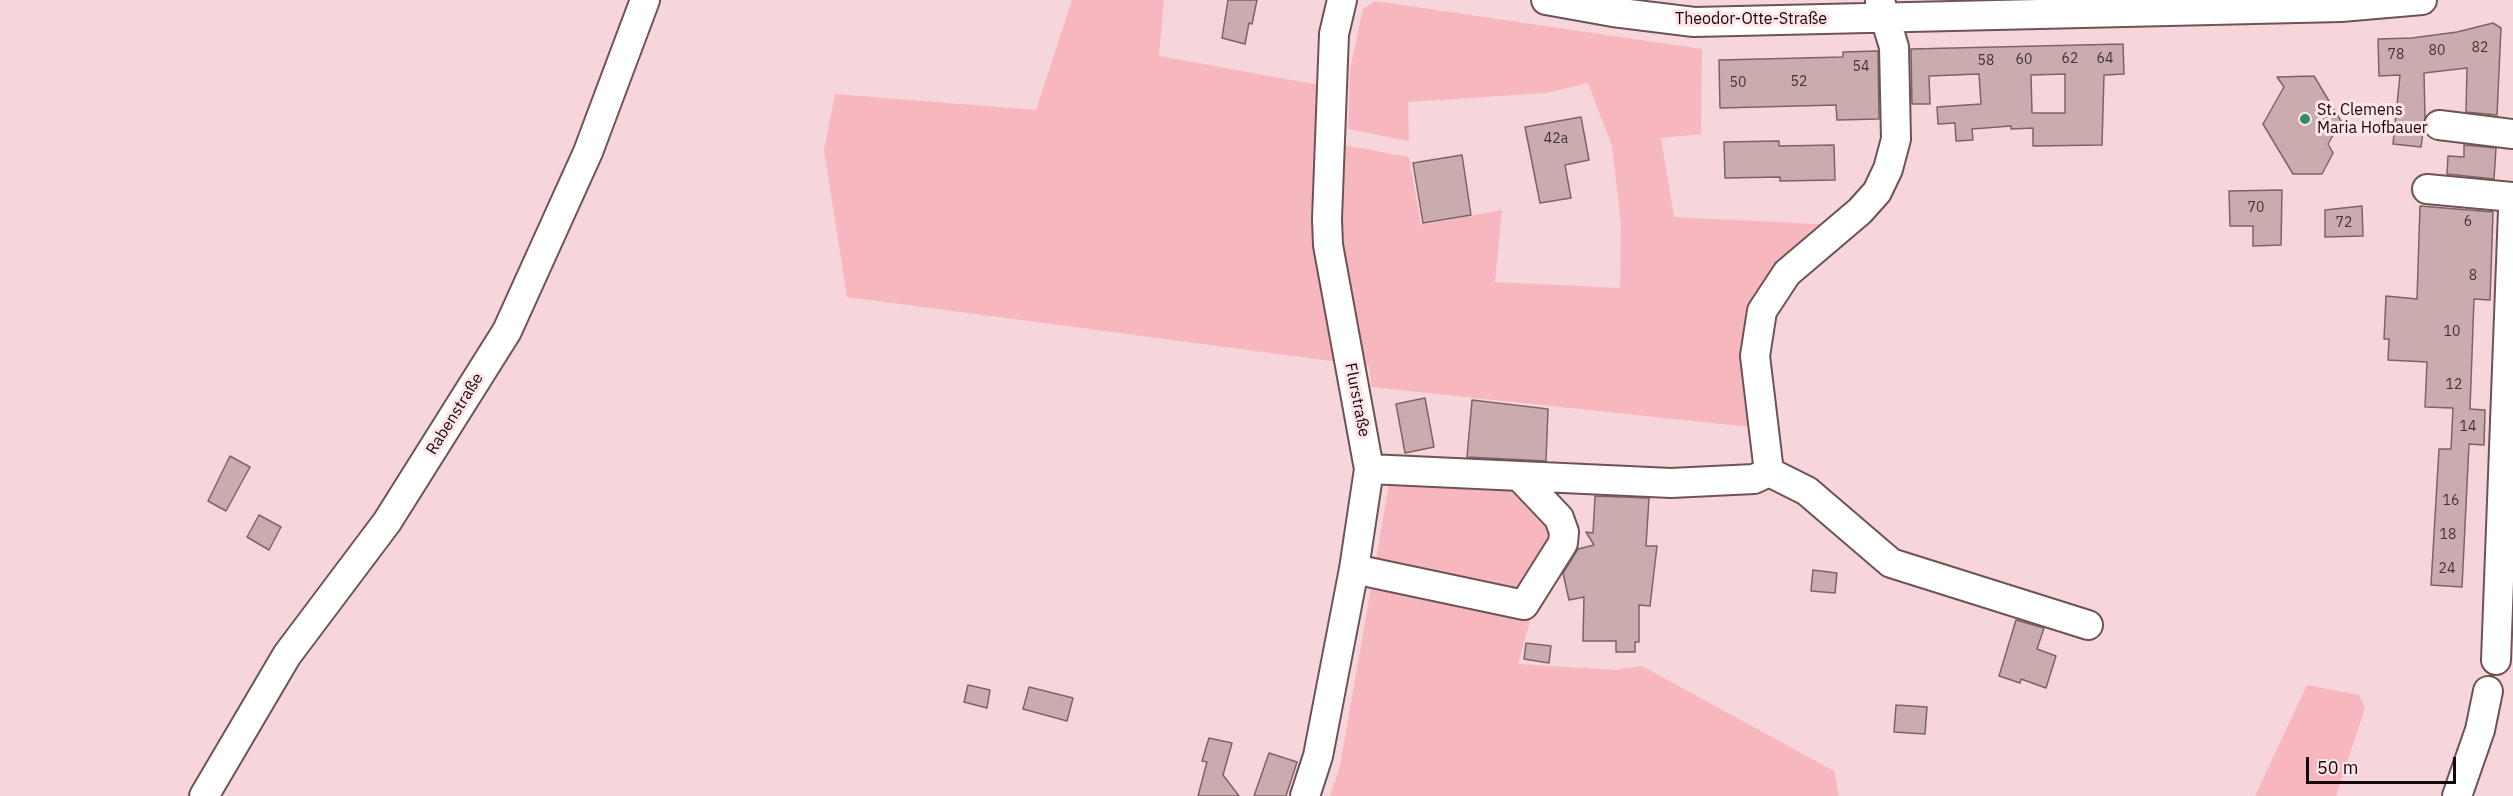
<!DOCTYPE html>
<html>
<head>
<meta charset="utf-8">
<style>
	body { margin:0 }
	#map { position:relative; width:2513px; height:796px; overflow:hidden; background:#f6d6da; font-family:"IBM Plex Sans",sans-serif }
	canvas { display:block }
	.scale { position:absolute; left:2306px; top:757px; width:150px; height:27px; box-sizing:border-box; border:3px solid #13090b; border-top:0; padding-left:8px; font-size:18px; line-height:21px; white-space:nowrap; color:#13090b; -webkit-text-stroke:4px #ffe5e8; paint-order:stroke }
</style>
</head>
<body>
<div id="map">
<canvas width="2513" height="796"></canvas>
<div class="scale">50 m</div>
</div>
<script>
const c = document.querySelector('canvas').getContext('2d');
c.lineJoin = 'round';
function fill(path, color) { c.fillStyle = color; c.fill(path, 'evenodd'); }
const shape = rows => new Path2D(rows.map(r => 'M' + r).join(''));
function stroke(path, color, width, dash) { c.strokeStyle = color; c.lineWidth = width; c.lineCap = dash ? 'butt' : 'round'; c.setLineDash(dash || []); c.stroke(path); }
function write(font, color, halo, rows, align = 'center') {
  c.font = font + ' "IBM Plex Sans",sans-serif'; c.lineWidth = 6; c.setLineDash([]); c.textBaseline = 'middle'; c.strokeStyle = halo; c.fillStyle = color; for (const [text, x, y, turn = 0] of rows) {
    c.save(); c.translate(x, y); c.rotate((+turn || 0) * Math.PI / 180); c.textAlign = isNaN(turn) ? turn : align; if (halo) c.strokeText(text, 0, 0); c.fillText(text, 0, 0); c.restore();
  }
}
fill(shape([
	[1072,0,1164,0,1159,56,1319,85,1321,141,1409,157,1421,225,1502,210,1495,282,1620,288,1621,224,1612,146,1588,83,1547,93,1408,102,1409,141,1348,129,1350,69,1363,9,1375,1,1702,49,1701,134,1661,138,1674,217,1837,225,1781,273,1759,428,1371,387,1369,366,847,297,824,150,835,94,1036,110],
	[1390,478,1562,490,1552,495,1539,609,1531,618,1518,664,1616,670,1642,666,1834,771,1839,796,1330,796,1340,766],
	[2307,685,2359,695,2365,708,2336,796,2255,796]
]), '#f7b7bf');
const building = shape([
	[1228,0,1257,0,1252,24,1249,23,1245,44,1222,38,1228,0],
	[2493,23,2501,28,2497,115,2466,112,2467,68,2424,73,2425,117,2421,147,2393,144,2400,75,2379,76,2378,39,2412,38,2457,32,2493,23],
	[2123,44,2124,74,2104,75,2102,145,2033,146,2033,128,2011,129,2011,126,1972,129,1973,140,1956,141,1955,123,1938,124,1937,107,1981,104,1979,74,1929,76,1930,104,1912,104,1911,49,2123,44],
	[2065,74,2065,113,2032,113,2031,75,2065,74],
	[1878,51,1879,119,1837,120,1836,105,1720,108,1719,60,1843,57,1843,52,1878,51],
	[2314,76,2341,121,2328,144,2333,153,2322,174,2293,174,2263,124,2284,87,2277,77,2314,76],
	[1581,117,1589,160,1565,165,1571,198,1540,203,1525,127,1581,117],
	[1779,141,1779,146,1834,145,1835,180,1780,181,1780,177,1725,178,1724,142,1779,141],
	[2464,145,2496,148,2494,179,2447,174,2448,156,2464,157,2464,145],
	[1462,155,1471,215,1423,223,1413,163,1462,155],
	[2282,190,2281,245,2253,246,2253,226,2230,226,2229,191,2282,190],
	[2362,206,2363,236,2325,237,2325,210,2362,206],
	[2420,206,2493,212,2490,300,2474,299,2470,409,2485,410,2484,445,2469,444,2462,587,2431,585,2439,449,2451,449,2453,408,2425,407,2427,362,2388,360,2389,339,2384,339,2386,296,2417,299,2420,206],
	[1425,398,1434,447,1405,453,1396,404,1425,398],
	[1472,400,1548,409,1546,461,1467,457,1472,400],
	[230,456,250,467,226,511,208,501,230,456],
	[1595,496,1649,498,1646,546,1657,546,1650,606,1639,605,1639,642,1635,642,1635,652,1616,652,1616,641,1583,641,1584,597,1569,600,1563,573,1578,549,1594,545,1586,532,1593,533,1595,496],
	[259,515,281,527,269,550,247,537,259,515],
	[1813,570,1837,573,1835,593,1811,591,1813,570],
	[2016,620,2044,628,2037,649,2056,656,2046,688,2021,679,2020,683,1999,676,2016,620],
	[1526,643,1551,646,1549,663,1524,659,1526,643],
	[968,685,990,690,987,708,964,702,968,685],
	[1029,687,1073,698,1067,721,1023,709,1029,687],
	[1896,705,1927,707,1925,734,1894,732,1896,705],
	[1209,738,1232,743,1223,775,1239,796,1198,796,1207,762,1202,761,1209,738],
	[1269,753,1297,762,1286,796,1254,796,1269,753]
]);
fill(building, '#caacaf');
stroke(building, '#7e6366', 1.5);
const minor = shape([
	[1546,0,1613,12,1694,22,2341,7,2422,0],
	[2439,125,2513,134],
	[2427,189,2513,197],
	[1369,469,1671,483,1754,479,1769,472,1807,491,1891,563,2088,625],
	[1769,472,1755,356,1762,311,1787,273,1860,211,1877,192,1888,169,1896,139,1894,47,1880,1],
	[1354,569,1524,605,1563,543,1564,532,1559,518,1520,477],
	[2496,660,2513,210],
	[204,796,287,655,387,522,507,331,588,152,645,0],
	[1305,796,1318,756,1354,569,1369,469,1328,245,1327,219,1334,34,1342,0],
	[2457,796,2480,730,2488,691]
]);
stroke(minor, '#6d5356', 32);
stroke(minor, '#fff', 28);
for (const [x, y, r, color] of [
	[2305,119,6,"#2f8c63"]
]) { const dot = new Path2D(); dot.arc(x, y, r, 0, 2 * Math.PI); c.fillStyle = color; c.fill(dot); stroke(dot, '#ffe5e8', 2); }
write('14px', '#413234', null, [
	["82",2480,48],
	["80",2437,51],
	["78",2396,55],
	["62",2070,59],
	["64",2105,59],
	["60",2024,60],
	["58",1986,61],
	["54",1861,67],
	["52",1799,82],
	["50",1738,83],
	["42a",1556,139],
	["70",2256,208],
	["6",2468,222],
	["72",2344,223],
	["8",2473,276],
	["10",2452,332],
	["12",2454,385],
	["14",2468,427],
	["16",2451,501],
	["18",2448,535],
	["24",2447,569]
]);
write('16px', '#13090b', '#ffe5e8', [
	["Theodor-Otte-Straße",1751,19],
	["Flurstraße",1357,400,79],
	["Rabenstraße",455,414,-58]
]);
write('16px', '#13090b', '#ffe5e8', [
	["St. Clemens",2317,110],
	["Maria Hofbauer",2317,128]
], 'left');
</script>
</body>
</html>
